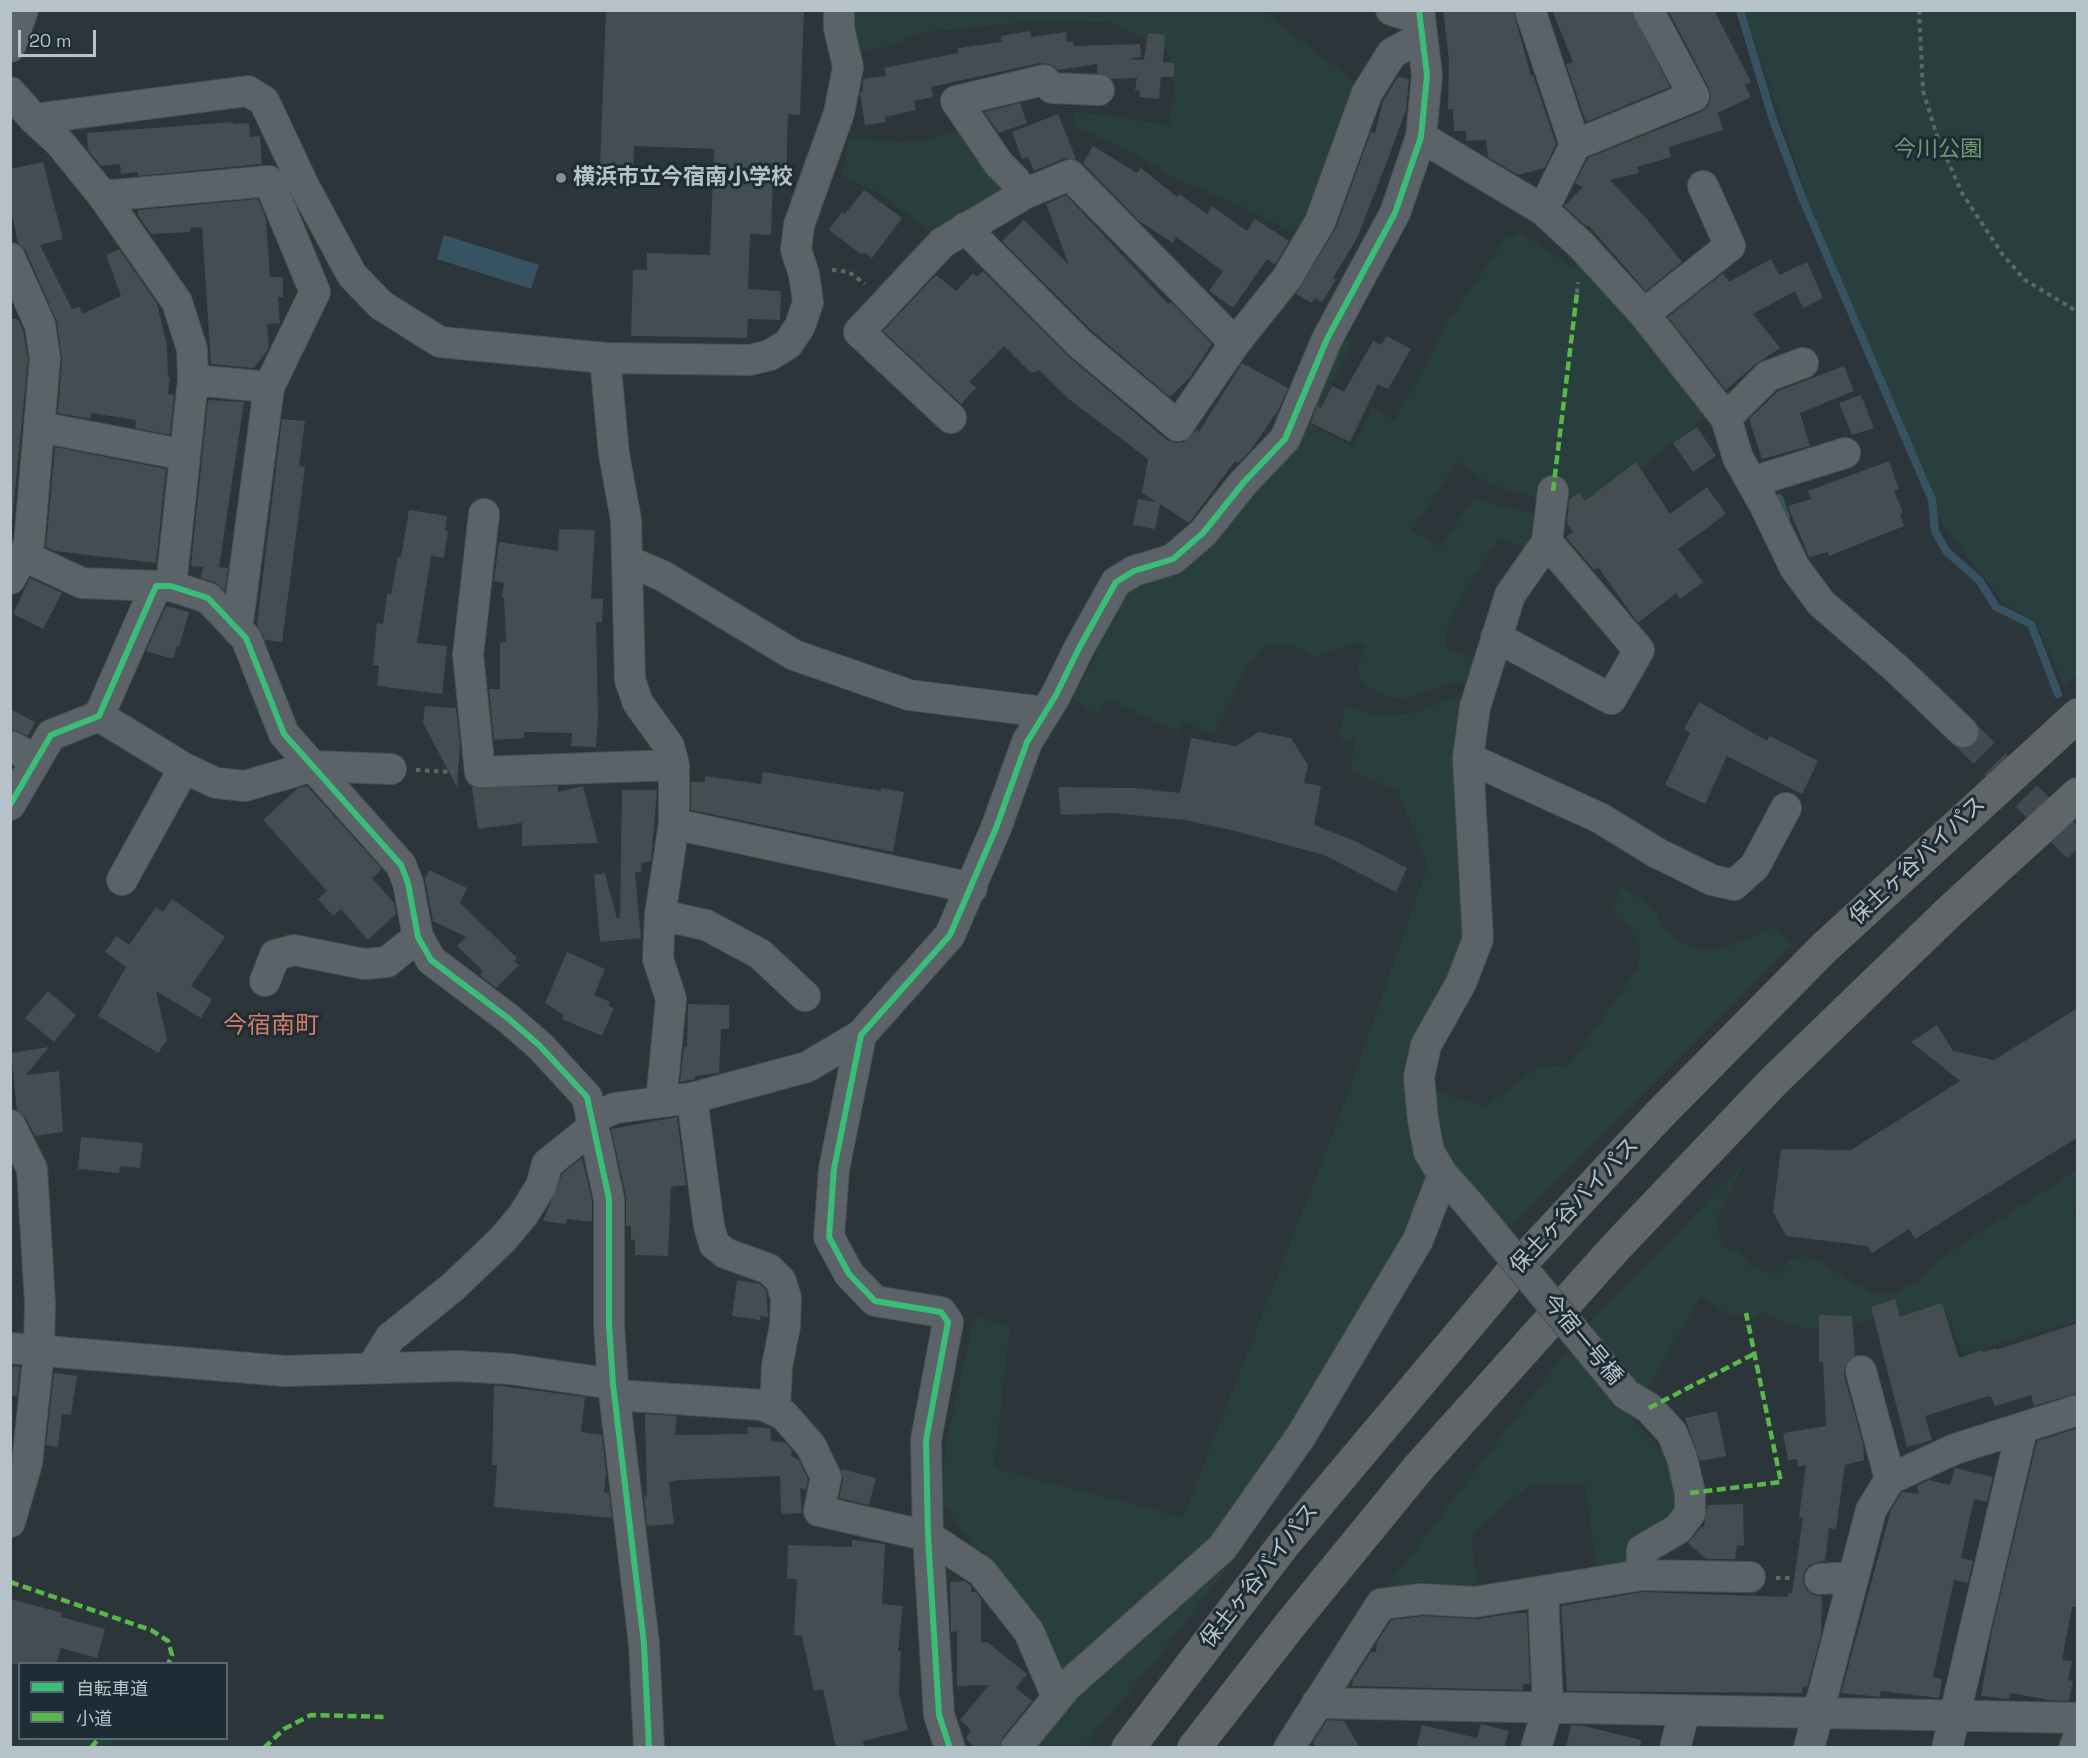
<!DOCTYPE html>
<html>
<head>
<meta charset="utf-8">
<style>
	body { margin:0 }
	#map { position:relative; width:2088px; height:1758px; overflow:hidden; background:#2b353a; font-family:"Space Grotesk","Noto Sans JP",sans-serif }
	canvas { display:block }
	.frame { position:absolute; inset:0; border:12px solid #b5c2ca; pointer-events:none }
	.legend { position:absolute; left:18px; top:1662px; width:210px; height:78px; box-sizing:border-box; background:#1e2c35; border:2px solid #5a6871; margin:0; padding:8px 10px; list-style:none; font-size:18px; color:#b5c2ca }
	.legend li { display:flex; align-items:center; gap:12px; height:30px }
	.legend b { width:30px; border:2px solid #5a6871 }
	.scale { position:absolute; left:18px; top:30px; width:78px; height:27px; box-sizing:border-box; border:3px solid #b5c2ca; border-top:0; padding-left:8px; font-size:18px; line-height:21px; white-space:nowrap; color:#b5c2ca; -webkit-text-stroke:4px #1e2c35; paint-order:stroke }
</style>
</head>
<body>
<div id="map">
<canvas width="2088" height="1758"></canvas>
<div class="frame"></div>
<ul class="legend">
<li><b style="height:8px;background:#3abd76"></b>自転車道</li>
<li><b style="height:8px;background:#58b947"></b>小道</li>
</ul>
<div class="scale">20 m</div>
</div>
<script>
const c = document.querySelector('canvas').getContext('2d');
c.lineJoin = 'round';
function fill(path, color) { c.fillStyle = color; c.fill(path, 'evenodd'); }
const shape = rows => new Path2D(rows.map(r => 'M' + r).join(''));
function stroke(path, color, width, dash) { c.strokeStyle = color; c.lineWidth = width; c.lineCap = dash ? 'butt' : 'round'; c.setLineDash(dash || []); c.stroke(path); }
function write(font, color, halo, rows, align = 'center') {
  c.font = font + ' "Space Grotesk","Noto Sans JP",sans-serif'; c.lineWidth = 6; c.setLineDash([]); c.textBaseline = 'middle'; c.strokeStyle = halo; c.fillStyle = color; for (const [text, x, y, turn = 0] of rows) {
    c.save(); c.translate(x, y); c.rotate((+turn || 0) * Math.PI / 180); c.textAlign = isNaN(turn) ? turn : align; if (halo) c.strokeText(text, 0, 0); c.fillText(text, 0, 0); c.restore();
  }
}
fill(shape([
	[848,11,1262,11,1362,87,1314,205,1294,233,1236,204,1177,180,1126,149,1072,125,1076,111,1169,125,1175,83,1166,49,1113,23,1045,20,918,33,895,46,852,52],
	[1744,11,2077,11,2078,674,2064,686,2035,621,2003,602,1944,527,1808,200],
	[961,131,1009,195,937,237,880,194,842,176,849,138,912,143],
	[1518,231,1572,267,1578,258,1715,410,1590,509,1577,496,1561,513,1545,501,1489,484,1457,462,1412,530,1440,547,1473,499,1544,516,1532,552,1500,537,1466,589,1446,632,1446,648,1481,661,1474,683,1457,681,1404,699,1389,697,1363,684,1359,676,1359,664,1365,647,1360,642,1313,657,1299,648,1280,643,1262,649,1246,670,1214,736,1184,722,1178,732,1108,699,1097,716,1073,698,1097,653,1083,647,1117,593,1218,530,1338,331,1352,343,1311,425,1353,446,1372,407,1394,420,1434,350,1447,322,1508,235,1513,238],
	[1450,698,1470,699,1467,945,1427,1023,1432,1177,1411,1238,1216,1543,1064,1678,942,1501,945,1447,974,1317,1010,1326,994,1468,1183,1517,1340,1115,1428,865,1398,792,1350,770,1356,739,1351,739,1347,744,1339,736,1345,706,1376,714,1397,715,1417,712],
	[1622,885,1657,912,1661,925,1680,942,1701,951,1729,946,1775,927,1792,946,1504,1235,1443,1157,1430,1089,1486,1107,1538,1067,1569,1065,1638,968,1640,948,1631,929,1611,912],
	[1746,1161,1716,1220,1722,1247,1741,1252,1750,1265,1765,1272,1779,1273,1790,1260,1803,1256,1816,1260,1871,1293,1891,1295,1916,1281,1943,1257,2077,1169,2077,1203,2072,1208,2077,1222,2077,1321,1963,1354,1945,1311,1905,1327,1898,1309,1861,1323,1807,1329,1786,1324,1762,1312,1753,1319,1722,1311,1701,1296,1640,1402,1581,1331],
	[1567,1350,1675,1464,1684,1526,1637,1561,1597,1571,1585,1485,1530,1485,1471,1534,1478,1586,1526,1583,1379,1597],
	[1251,1537,1157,1659,1083,1747,1034,1748,1064,1708,1222,1559],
	[40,1739,40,1738,114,1739,111,1747,36,1747]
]), '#283f3d');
fill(shape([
	[444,235,539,265,531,289,437,259]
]), '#375363');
stroke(shape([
	[1740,10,1772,117,1803,200,1932,500,1935,531,1947,552,1979,580,1996,607,2031,624,2058,694],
	[1779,498,1786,517]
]), '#375363', 8);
fill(shape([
	[606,10,804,10,800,115,788,114,786,178,773,177,771,235,750,234,748,289,781,291,780,320,748,319,747,338,631,336,633,270,647,270,647,253,710,255,714,149,634,146,633,168,600,167],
	[1443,10,1513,10,1531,76,1533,75,1556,144,1545,168,1518,175,1488,157,1486,140,1466,141,1466,131,1454,131,1453,109,1448,109,1449,60],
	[1552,10,1631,10,1670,87,1586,122,1566,64,1573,62],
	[1668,10,1714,10,1751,82,1745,85,1751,97,1718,113,1723,130,1669,147,1671,157,1637,167,1639,173,1610,180,1646,218,1682,262,1646,291,1588,225,1587,227,1564,206,1583,187,1575,183,1588,158,1701,112,1708,106,1711,97,1709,88],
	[1030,31,1031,37,1066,32,1067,42,1073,41,1074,46,1140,44,1141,57,1128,59,1144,60,1148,33,1165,35,1163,62,1174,63,1174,77,1161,77,1159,99,1139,97,1140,91,1135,90,1137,78,1111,79,1097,73,1097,64,1058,70,1049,64,1040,63,931,87,933,97,914,101,916,110,885,117,886,122,865,125,860,93,863,91,863,79,886,76,884,68,958,53,958,48,1002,42,1001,36],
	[1398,77,1409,79,1406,110,1388,159,1357,238,1333,278,1336,279,1322,302,1315,298,1312,303,1296,294,1336,228,1371,132,1375,133,1383,101],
	[1020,103,1027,123,999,133,984,112],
	[1058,114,1076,159,1063,159,1034,171,1028,157,1022,159,1012,132],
	[233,122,233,124,249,123,250,137,260,136,262,164,138,176,138,172,121,174,120,164,101,166,88,150,87,133],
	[1093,146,1137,173,1141,168,1177,197,1179,194,1207,214,1212,206,1247,231,1255,219,1289,241,1275,265,1267,259,1233,308,1209,291,1223,271,1176,237,1173,243,1139,221,1083,163],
	[43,162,63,239,40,245,72,309,80,307,82,314,121,296,106,255,119,249,157,304,167,346,168,377,170,377,168,394,174,395,170,435,135,428,136,420,91,413,90,419,58,413,62,359,57,322,26,251,18,243,10,205,10,169],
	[864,190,902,218,872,258,864,252,862,255,829,230,842,212,845,214],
	[1066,195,1168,304,1171,302,1212,344,1190,377,1170,397,1091,330,1002,241,1024,220,1069,265,1046,204],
	[258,199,266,219,270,277,283,277,283,297,278,297,280,323,267,324,269,348,254,368,211,364,202,228,191,227,190,232,151,234,138,215,138,210],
	[1771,259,1779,275,1807,262,1823,298,1803,308,1795,291,1753,314,1780,348,1756,364,1726,390,1668,317,1723,273,1729,282],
	[983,271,1068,356,1167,440,1176,443,1184,442,1196,430,1199,432,1242,363,1288,388,1279,409,1250,451,1238,463,1235,461,1189,523,1160,504,1155,529,1133,525,1138,499,1156,502,1142,493,1148,459,1070,400,1039,370,1031,373,1004,346,969,382,976,388,961,404,883,331,936,275,956,291,973,273,977,277],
	[10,319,18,319,23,330,28,359,10,542],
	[1387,336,1411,349,1388,389,1378,384,1350,442,1311,423,1317,406,1321,408,1332,386,1344,392,1373,341,1381,345],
	[1844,366,1854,391,1800,413,1810,446,1762,459,1749,419,1778,391],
	[1861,395,1874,428,1852,435,1839,403],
	[208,400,244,402,219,567,228,568,225,591,214,582,201,578,203,567,191,566],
	[282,419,305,421,299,466,305,467,282,642,265,640,257,624],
	[1697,427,1716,456,1693,472,1673,443],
	[55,447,166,469,156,563,55,551,46,547],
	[1889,461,1899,489,1894,491,1903,513,1900,514,1904,526,1829,556,1828,552,1809,557,1788,506,1811,499,1808,491],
	[1636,462,1670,514,1707,487,1726,514,1678,549,1703,582,1680,599,1676,593,1638,623,1598,567,1594,570,1566,537,1573,532,1567,523,1569,500,1579,493,1585,501],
	[409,510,447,516,445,531,448,531,444,558,431,556,417,643,447,646,442,694,377,686,379,665,373,665,377,623,383,624,387,594,391,594,398,557,401,557],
	[559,529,595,530,591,598,603,599,602,622,596,622,598,719,596,747,571,746,572,733,524,732,524,738,494,740,489,689,500,689,500,643,506,642,504,598,502,597,504,583,494,581,499,542,558,551],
	[30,578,62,593,43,629,13,614],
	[166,606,189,612,179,647,177,646,173,659,146,651],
	[1699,702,1767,741,1770,736,1818,761,1802,794,1727,756,1705,804,1665,785,1690,733,1684,729],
	[425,706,456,708,460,743,457,787,423,723],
	[10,709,35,722,28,736,10,729],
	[1259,732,1291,738,1308,765,1304,783,1321,786,1314,825,1355,841,1407,868,1396,892,1324,855,1235,831,1185,820,1111,813,1061,815,1058,787,1134,788,1180,793,1191,738,1236,746],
	[763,772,881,791,881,788,904,792,893,852,691,810,691,782,705,782,705,776,761,784],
	[307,786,382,869,372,878,394,903,396,914,368,940,341,909,333,916,318,899,327,891,263,820,298,788],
	[558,786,558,792,583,786,598,843,522,846,522,823,478,829,472,787],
	[622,790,657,790,651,861,641,863,642,871,635,873,641,938,600,942,594,875,605,873,617,919,620,918],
	[429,870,467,888,460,903,517,958,514,961,519,965,496,988,480,975,483,971,457,946,466,937,433,921,425,879],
	[172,899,225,937,191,986,212,999,201,1018,156,991,167,1040,158,1053,98,1016,126,967,105,952,116,936,129,945,156,907,163,912],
	[567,952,605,969,594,995,610,1002,608,1006,614,1008,602,1036,562,1019,564,1015,545,1003],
	[48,991,76,1015,54,1042,25,1018],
	[688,1004,729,1005,729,1029,721,1029,719,1073,695,1076,695,1079,680,1082,684,1047,687,1047],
	[2078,1008,2078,1137,1915,1239,1909,1229,1872,1253,1867,1246,1786,1236,1773,1212,1781,1149,1851,1150,1960,1081,1911,1042,1937,1025,1953,1051,1994,1060],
	[49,1047,26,1075,59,1071,63,1132,35,1136,25,1117,17,1110,11,1053],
	[677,1117,686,1185,671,1187,668,1256,635,1255,635,1240,631,1239,631,1226,626,1226,626,1196,611,1129],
	[81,1137,143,1143,140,1168,120,1166,119,1173,78,1169],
	[582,1158,592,1201,592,1222,567,1219,566,1224,543,1221,562,1174],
	[737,1280,760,1284,766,1290,768,1317,760,1316,760,1320,732,1316],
	[1895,1299,1900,1317,1942,1303,1959,1358,1982,1350,1983,1352,1996,1348,1996,1350,2078,1323,2078,1393,2034,1406,2031,1395,1995,1406,1992,1398,1988,1396,1925,1416,1932,1440,1907,1447,1871,1307],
	[1819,1315,1852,1316,1855,1355,1845,1366,1844,1375,1863,1444,1864,1460,1845,1465,1836,1529,1829,1528,1825,1561,1811,1564,1804,1572,1803,1581,1806,1589,1813,1595,1822,1596,1821,1635,1807,1687,1803,1686,1802,1693,1567,1691,1561,1606,1642,1592,1788,1597,1788,1593,1792,1593,1803,1518,1799,1517,1806,1465,1798,1467,1797,1459,1788,1460,1783,1433,1826,1426,1823,1362,1819,1362],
	[10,1366,20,1367,17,1396,10,1395],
	[54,1373,77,1376,71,1415,62,1414,58,1447,46,1445],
	[494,1385,585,1397,581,1432,602,1435,606,1474,604,1492,609,1493,612,1518,494,1507,497,1465,492,1465],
	[1717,1411,1726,1456,1700,1461,1685,1418],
	[645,1414,677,1416,675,1435,748,1434,747,1427,770,1428,771,1441,786,1443,792,1450,791,1456,799,1460,808,1479,806,1490,800,1488,802,1513,781,1514,780,1476,680,1480,669,1482,674,1524,647,1526,644,1496,647,1497],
	[2078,1428,2078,1607,2072,1607,2062,1660,2072,1661,2068,1680,2073,1681,2069,1701,2049,1700,2010,1693,2009,1699,1981,1696,1992,1630,2037,1441],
	[1955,1468,1993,1477,1987,1502,1974,1499,1961,1558,1973,1561,1968,1583,1954,1580,1933,1677,1942,1679,1939,1698,1881,1691,1880,1697,1841,1693,1891,1510,1902,1492,1919,1494,1917,1486,1929,1480,1950,1485],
	[841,1469,876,1478,869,1505,839,1498,843,1480],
	[1743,1504,1744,1546,1737,1545,1735,1559,1706,1559,1688,1543,1701,1527,1704,1527,1707,1505],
	[852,1540,885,1544,882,1604,903,1606,898,1651,901,1651,899,1694,908,1730,863,1741,864,1748,836,1748,823,1689,814,1691,802,1636,794,1635,797,1579,787,1579,788,1545,852,1547],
	[965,1581,971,1586,971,1592,976,1592,981,1599,981,1642,987,1642,1027,1674,1016,1688,1032,1701,1003,1737,999,1748,974,1748,966,1738,971,1730,960,1720,989,1685,957,1686,957,1631,951,1632,950,1582],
	[10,1599,63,1613,61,1617,105,1629,97,1658,61,1648,56,1664,10,1664],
	[1516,1613,1527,1613,1530,1684,1523,1684,1523,1690,1352,1686,1353,1680,1371,1652,1376,1652,1377,1642,1391,1620,1423,1616,1478,1619],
	[1327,1720,1344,1721,1360,1748,1316,1748,1313,1742],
	[1481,1724,1509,1731,1504,1748,1416,1748,1422,1725,1477,1738],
	[1571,1725,1584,1726,1641,1740,1640,1748,1566,1748]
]), '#444d51');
stroke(shape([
	[1963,732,2078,848]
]), '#404a50', 30, [30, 15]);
const minor = shape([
	[1391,10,1419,19],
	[10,47,23,10],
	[10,92,34,119,60,143,103,196,177,302,192,349,193,380,171,586],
	[34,119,248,91,264,101,304,186,352,275,381,305,440,342,605,358,750,360,770,355,788,344,800,326,808,302,804,274,796,250,799,225,839,113,848,67,839,28,839,10],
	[1421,137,1543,210,1575,145,1530,10],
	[1575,145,1694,96,1648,10],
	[1024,194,1014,179,999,164,956,101,1044,80,1052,88,1099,90],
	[103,196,269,181,315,292,269,387,237,629],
	[1543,210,1581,245,1644,314,1726,418,1738,458,1765,506,1795,568,1821,603,1898,670,1963,732],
	[965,228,1079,343,1178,426,1235,343,1287,278,1320,222,1367,93,1392,53,1422,37],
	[10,258,40,325,45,358,29,544,10,579],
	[1644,314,1730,246,1703,186],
	[605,358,614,454,626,520,630,680,638,703,669,746,674,765,674,824,660,915,658,959,671,999,661,1102],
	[193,380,269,387],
	[951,418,859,332,942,243,1024,194,1070,175,1235,343],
	[1726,418,1768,376,1803,363],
	[40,427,185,455],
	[1752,482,1845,453],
	[484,514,468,655,480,772,674,765],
	[24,556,82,583,156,586],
	[628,561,663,576,794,655,909,695,1044,712],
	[1496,637,1611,699,1639,650,1547,542],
	[99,716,184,768,216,783,245,786,313,766,391,769],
	[10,746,35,759],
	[1468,758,1600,818,1657,853,1712,880,1734,885,1755,866,1786,808],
	[10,805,51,735,99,716,156,586,171,586,208,598,246,638,284,734,401,865,408,883,418,937,431,960,509,1019,540,1046,587,1097,609,1199,609,1325,613,1384,644,1644,649,1748],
	[674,824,972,888],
	[122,880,184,768],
	[660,915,706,925,760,954,805,996],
	[265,981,275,955,294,950,364,964,387,962,418,937],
	[692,1098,709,1226,714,1244,725,1253,769,1269,781,1281,786,1298,785,1326,777,1366,775,1410],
	[591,1119,615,1108,692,1098,807,1067,861,1035],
	[10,1125,32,1169,40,1303,39,1351,27,1463,10,1522],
	[1469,1204,1443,1175,1429,1152,1423,1120,1419,1077,1426,1045,1461,983,1478,939,1468,758,1475,707,1510,595,1547,542,1553,491],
	[10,1348,285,1371,457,1366,511,1369,613,1384],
	[372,1367,390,1338,454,1286,503,1239,523,1215,541,1186,547,1164,593,1127],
	[1861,1371,1890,1479],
	[1626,1394,1649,1408,1672,1433,1682,1458,1690,1493,1690,1513,1678,1529,1642,1550,1641,1575],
	[616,1395,763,1405,784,1415,811,1446,826,1477,819,1511,928,1536,982,1572,1029,1632,1057,1697],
	[1820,1579,1852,1577],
	[1317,1703,2078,1718],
	[950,1748,939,1715,928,1536,926,1440,948,1322,941,1312,875,1301,849,1274,829,1237,834,1169,861,1035,950,935,996,828,1027,742,1056,695,1079,648,1116,582,1134,571,1173,559,1203,533,1244,482,1285,439,1327,339,1395,213,1421,137,1427,75,1419,10],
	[1016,1748,1067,1686,1222,1548,1301,1436,1418,1240,1443,1175],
	[1289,1748,1381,1604,1422,1599,1475,1602,1641,1575,1750,1577],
	[1536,1748,1548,1707,1543,1592],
	[1675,1748,1685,1710],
	[1809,1748,1871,1510,1890,1479,1955,1449,2078,1410],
	[1947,1748,2022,1429],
	[2074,1748,2078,1738]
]);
const highway = shape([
	[1128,1748,1284,1544,1510,1275,1659,1115,1824,948,2078,715],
	[1194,1748,1294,1620,1420,1466,1617,1246,1774,1081,1950,911,2078,794]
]);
stroke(minor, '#495054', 32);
stroke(highway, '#485055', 34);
stroke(shape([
	[1919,10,1923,91,1938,139,1962,193,2003,255,2025,280,2078,312],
	[832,270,849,272,865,284],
	[1577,293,1578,282],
	[416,770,453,772],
	[1776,1578,1792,1578]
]), '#5e666a', 4, [4.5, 4.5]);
stroke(minor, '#5b6368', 30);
stroke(highway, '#606567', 33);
const minorBridge = shape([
	[1469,1204,1626,1394]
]);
stroke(minorBridge, '#495054', 32, []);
stroke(minorBridge, '#5b6368', 30);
stroke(shape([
	[1553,491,1577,293],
	[1649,1408,1754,1354],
	[1690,1493,1781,1482,1746,1313],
	[10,1582,151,1630,168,1641,172,1655,168,1664],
	[91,1748,99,1738],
	[264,1748,284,1729,311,1715,387,1717]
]), '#58b947', 4.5, [9, 4.5]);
stroke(shape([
	[10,805,51,735,99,716,156,586,171,586,208,598,246,638,284,734,401,865,408,883,418,937,431,960,509,1019,540,1046,587,1097,609,1199,609,1325,613,1384,644,1644,649,1748],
	[950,1748,939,1715,928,1536,926,1440,948,1322,941,1312,875,1301,849,1274,829,1237,834,1169,861,1035,950,935,996,828,1027,742,1056,695,1079,648,1116,582,1134,571,1173,559,1203,533,1244,482,1285,439,1327,339,1395,213,1421,137,1427,75,1419,10]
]), '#3abd76', 6);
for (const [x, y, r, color] of [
	[561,178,6,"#859198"]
]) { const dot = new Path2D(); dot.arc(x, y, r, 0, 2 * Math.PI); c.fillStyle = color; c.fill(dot); stroke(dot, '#1e2c35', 2); }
write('22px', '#6c9c6c', '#1e2c35', [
	["今川公園",1938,150]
]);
write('bold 22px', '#b5c2ca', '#1e2c35', [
	["横浜市立今宿南小学校",573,178]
], 'left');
write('22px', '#b5c2ca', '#1e2c35', [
	["保土ヶ谷バイパス",1918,861,-43],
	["保土ヶ谷バイパス",1575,1206,-47],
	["今宿一号橋",1582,1340,50],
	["保土ヶ谷バイパス",1260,1576,-52]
]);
write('24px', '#d77c63', '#1e2c35', [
	["今宿南町",271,1026]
]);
</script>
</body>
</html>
